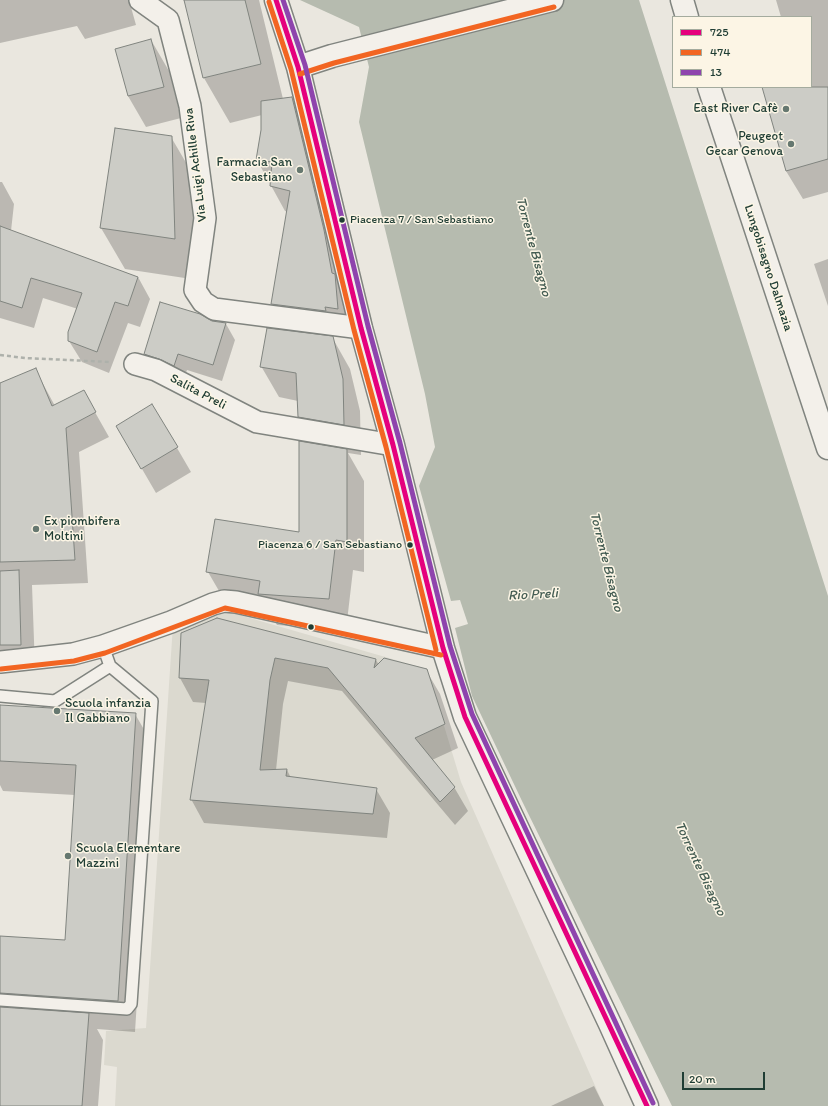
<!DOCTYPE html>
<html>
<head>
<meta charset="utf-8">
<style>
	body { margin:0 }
	#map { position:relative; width:828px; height:1106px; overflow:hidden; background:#eae7df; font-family:Itim,sans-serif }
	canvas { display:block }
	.legend { position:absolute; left:672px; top:16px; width:140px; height:72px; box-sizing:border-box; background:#fcf5e5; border:1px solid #a4ab9e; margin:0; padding:5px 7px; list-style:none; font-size:12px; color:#1f3d34 }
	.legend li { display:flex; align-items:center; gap:8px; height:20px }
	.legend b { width:20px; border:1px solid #a4ab9e }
	.scale { position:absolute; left:682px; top:1072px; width:83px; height:18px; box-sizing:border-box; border:2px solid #1f3d34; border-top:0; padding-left:5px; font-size:12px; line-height:14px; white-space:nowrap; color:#1f3d34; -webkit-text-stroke:3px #fcf5e5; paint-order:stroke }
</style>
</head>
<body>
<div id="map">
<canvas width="828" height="1106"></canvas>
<ul class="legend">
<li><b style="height:5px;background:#e5007d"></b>725</li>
<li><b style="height:5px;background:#f26522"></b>474</li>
<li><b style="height:5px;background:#8e44ad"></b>13</li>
</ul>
<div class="scale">20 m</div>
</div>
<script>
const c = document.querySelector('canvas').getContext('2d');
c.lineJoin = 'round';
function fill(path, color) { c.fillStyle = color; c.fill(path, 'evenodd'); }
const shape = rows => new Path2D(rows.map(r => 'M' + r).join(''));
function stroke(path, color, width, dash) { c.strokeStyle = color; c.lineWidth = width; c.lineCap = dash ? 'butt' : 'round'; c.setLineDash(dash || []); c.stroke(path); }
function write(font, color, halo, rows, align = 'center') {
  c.font = font + ' Itim,sans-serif'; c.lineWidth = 3; c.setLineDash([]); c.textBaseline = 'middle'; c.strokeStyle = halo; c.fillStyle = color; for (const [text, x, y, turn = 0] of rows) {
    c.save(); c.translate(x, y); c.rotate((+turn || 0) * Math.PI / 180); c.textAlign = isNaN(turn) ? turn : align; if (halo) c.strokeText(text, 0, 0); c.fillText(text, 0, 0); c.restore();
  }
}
fill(shape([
	[215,608,427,669,461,782,604,1106,115,1106,117,1067,104,1065,106,1031,146,1028,173,625]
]), '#dbd9cf');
fill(shape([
	[300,0,639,0,828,596,828,1106,672,1106,522,801,472,696,455,628,468,624,460,600,451,601,419,486,435,447,425,394,359,122,369,67,359,27]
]), '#b6bbaf');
fill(shape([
	[0,0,129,0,136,25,85,39,77,26,0,43],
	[185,0,259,0,283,99,292,98,306,123,351,333,286,329,272,304,288,212,285,211,257,160,262,130,262,115,230,123,204,78],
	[776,0,828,0,828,192,803,199,786,171,763,87,811,87,811,17,781,17],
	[151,40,169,71,181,118,146,127,128,96,116,50],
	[171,137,195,178,198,280,125,269,101,228],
	[0,182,2,182,14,204,11,231,138,277,150,299,140,327,128,323,109,373,82,362,69,341,78,309,43,298,34,328,0,318],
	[828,259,828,306,814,264],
	[226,324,235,340,222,381,187,370,183,382,154,371,145,354],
	[332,337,350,369,360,411,361,455,348,453,364,481,364,572,353,570,346,630,277,625,268,610,226,603,208,572,300,534,316,445,299,416,298,401,279,397,261,366],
	[35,369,55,406,83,391,109,437,79,452,88,583,32,585,35,668,0,670,0,384],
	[152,405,191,472,156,493,117,426],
	[182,633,376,660,379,665,426,670,440,694,458,748,432,760,454,787,468,811,455,825,342,691,288,681,283,704,276,770,287,770,291,778,376,789,390,813,387,838,204,823,191,799,206,703,193,702,180,678],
	[0,706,135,714,153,745,135,1032,97,1029,103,1040,98,1106,0,1106,0,937,66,941,75,795,3,791,0,785],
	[594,1086,604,1106,551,1106]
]), '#0003');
const building = shape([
	[184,0,245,0,261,64,203,78,184,0],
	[151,39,164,87,128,96,115,49,151,39],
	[762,87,828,87,828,159,786,171,762,87],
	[292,97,324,230,332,273,335,274,338,309,325,307,326,311,271,304,290,191,270,186,272,162,256,160,261,130,261,101,292,97],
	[115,128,172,136,175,239,100,228,115,128],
	[0,226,138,277,128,306,115,302,97,352,68,341,68,332,82,293,31,278,22,308,0,301,0,226],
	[160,302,200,314,212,321,226,323,213,365,178,354,174,366,159,359,144,354,160,302],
	[267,328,333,336,343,379,344,425,298,417,296,373,260,367,267,328],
	[36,368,52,406,84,390,96,412,66,428,75,560,0,562,0,383,36,368],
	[152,404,178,447,141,469,116,426,152,404],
	[299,441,347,449,347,542,336,540,329,599,258,594,260,581,206,572,215,519,299,532,299,441],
	[19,570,21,645,0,645,0,571,19,570],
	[217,618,376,659,374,668,384,658,427,669,445,724,415,738,455,787,440,802,328,668,275,658,270,680,260,770,287,769,286,776,377,788,373,814,190,800,209,680,179,678,181,633,217,618],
	[0,705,136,713,118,1001,0,993,0,936,65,940,76,765,0,761,0,705],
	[0,1007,89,1013,82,1106,0,1106,0,1007]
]);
fill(building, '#ccccc6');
stroke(building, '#80847f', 1);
const lane = shape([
	[0,696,55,701,110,666],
	[0,1000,127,1009,131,1004,152,701,110,666,103,646]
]);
const street = shape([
	[140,0,168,20,190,106,205,218,195,290,203,302,214,309,361,328],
	[135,364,156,370,257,422,393,445],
	[0,662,73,654,103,646,171,622,213,604,224,601,236,602,443,648]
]);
const secondary = shape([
	[276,0,298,67,361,328,393,445,443,648,465,717,610,1024,647,1106],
	[298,67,332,56,552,0]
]);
const primary = shape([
	[682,0,687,17],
	[709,87,828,448]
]);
stroke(lane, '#80847f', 14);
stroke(street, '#80847f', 24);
stroke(secondary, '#80847f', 25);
stroke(primary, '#80847f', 25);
stroke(shape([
	[0,355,25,358,111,362]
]), '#aeb1ab', 2.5, [4, 3]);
stroke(lane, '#f3f0ea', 11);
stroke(street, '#f3f0ea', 21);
stroke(secondary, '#f3f0ea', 22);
stroke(primary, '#f3f0ea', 22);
stroke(shape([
	[276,0,298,67,361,328,393,445,443,648,465,717,647,1106]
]), '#e5007d', 5);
stroke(shape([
	[269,2,291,69,354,330,386,447,436,650],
	[300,74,334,63,554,7],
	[1,669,74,661,105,653,225,608,441,655]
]), '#f26522', 5);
stroke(shape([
	[283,0,305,65,368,326,400,443,450,646,472,714,653,1103]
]), '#8e44ad', 5);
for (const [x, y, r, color] of [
	[786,109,4,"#667870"],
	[791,144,4,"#667870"],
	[300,170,4,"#667870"],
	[342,220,3.5,"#1f3d34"],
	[36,529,4,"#667870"],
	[410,545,3.5,"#1f3d34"],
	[311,627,3.5,"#1f3d34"],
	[57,711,4,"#667870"],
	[68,856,4,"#667870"]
]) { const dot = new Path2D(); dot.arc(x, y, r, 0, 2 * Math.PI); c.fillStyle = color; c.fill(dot); stroke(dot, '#fcf5e5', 1.5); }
write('12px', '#1f3d34', '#fcf5e5', [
	["Piacenza 7 / San Sebastiano",350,220],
	["Piacenza 6 / San Sebastiano",402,545,"right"]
], 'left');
write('13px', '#1f3d34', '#fcf5e5', [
	["East River Cafè",778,109],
	["Peugeot",783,137],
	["Gecar Genova",783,152],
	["Farmacia San",292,163],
	["Sebastiano",292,178],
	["Ex piombifera",44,522,"left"],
	["Moltini",44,537,"left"],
	["Scuola infanzia",65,704,"left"],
	["Il Gabbiano",65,719,"left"],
	["Scuola Elementare",76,849,"left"],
	["Mazzini",76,864,"left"]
], 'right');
write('13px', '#1f3d34', '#fcf5e5', [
	["Via Luigi Achille Riva",196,165,-97],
	["Lungobisagno Dalmazia",768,268,72],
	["Salita Preli",198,392,28]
]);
write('italic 14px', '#455d53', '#fcf5e5', [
	["Torrente Bisagno",533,247,75],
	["Torrente Bisagno",606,562,76],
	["Rio Preli",533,595,-3],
	["Torrente Bisagno",700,869,65]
]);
</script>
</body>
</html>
